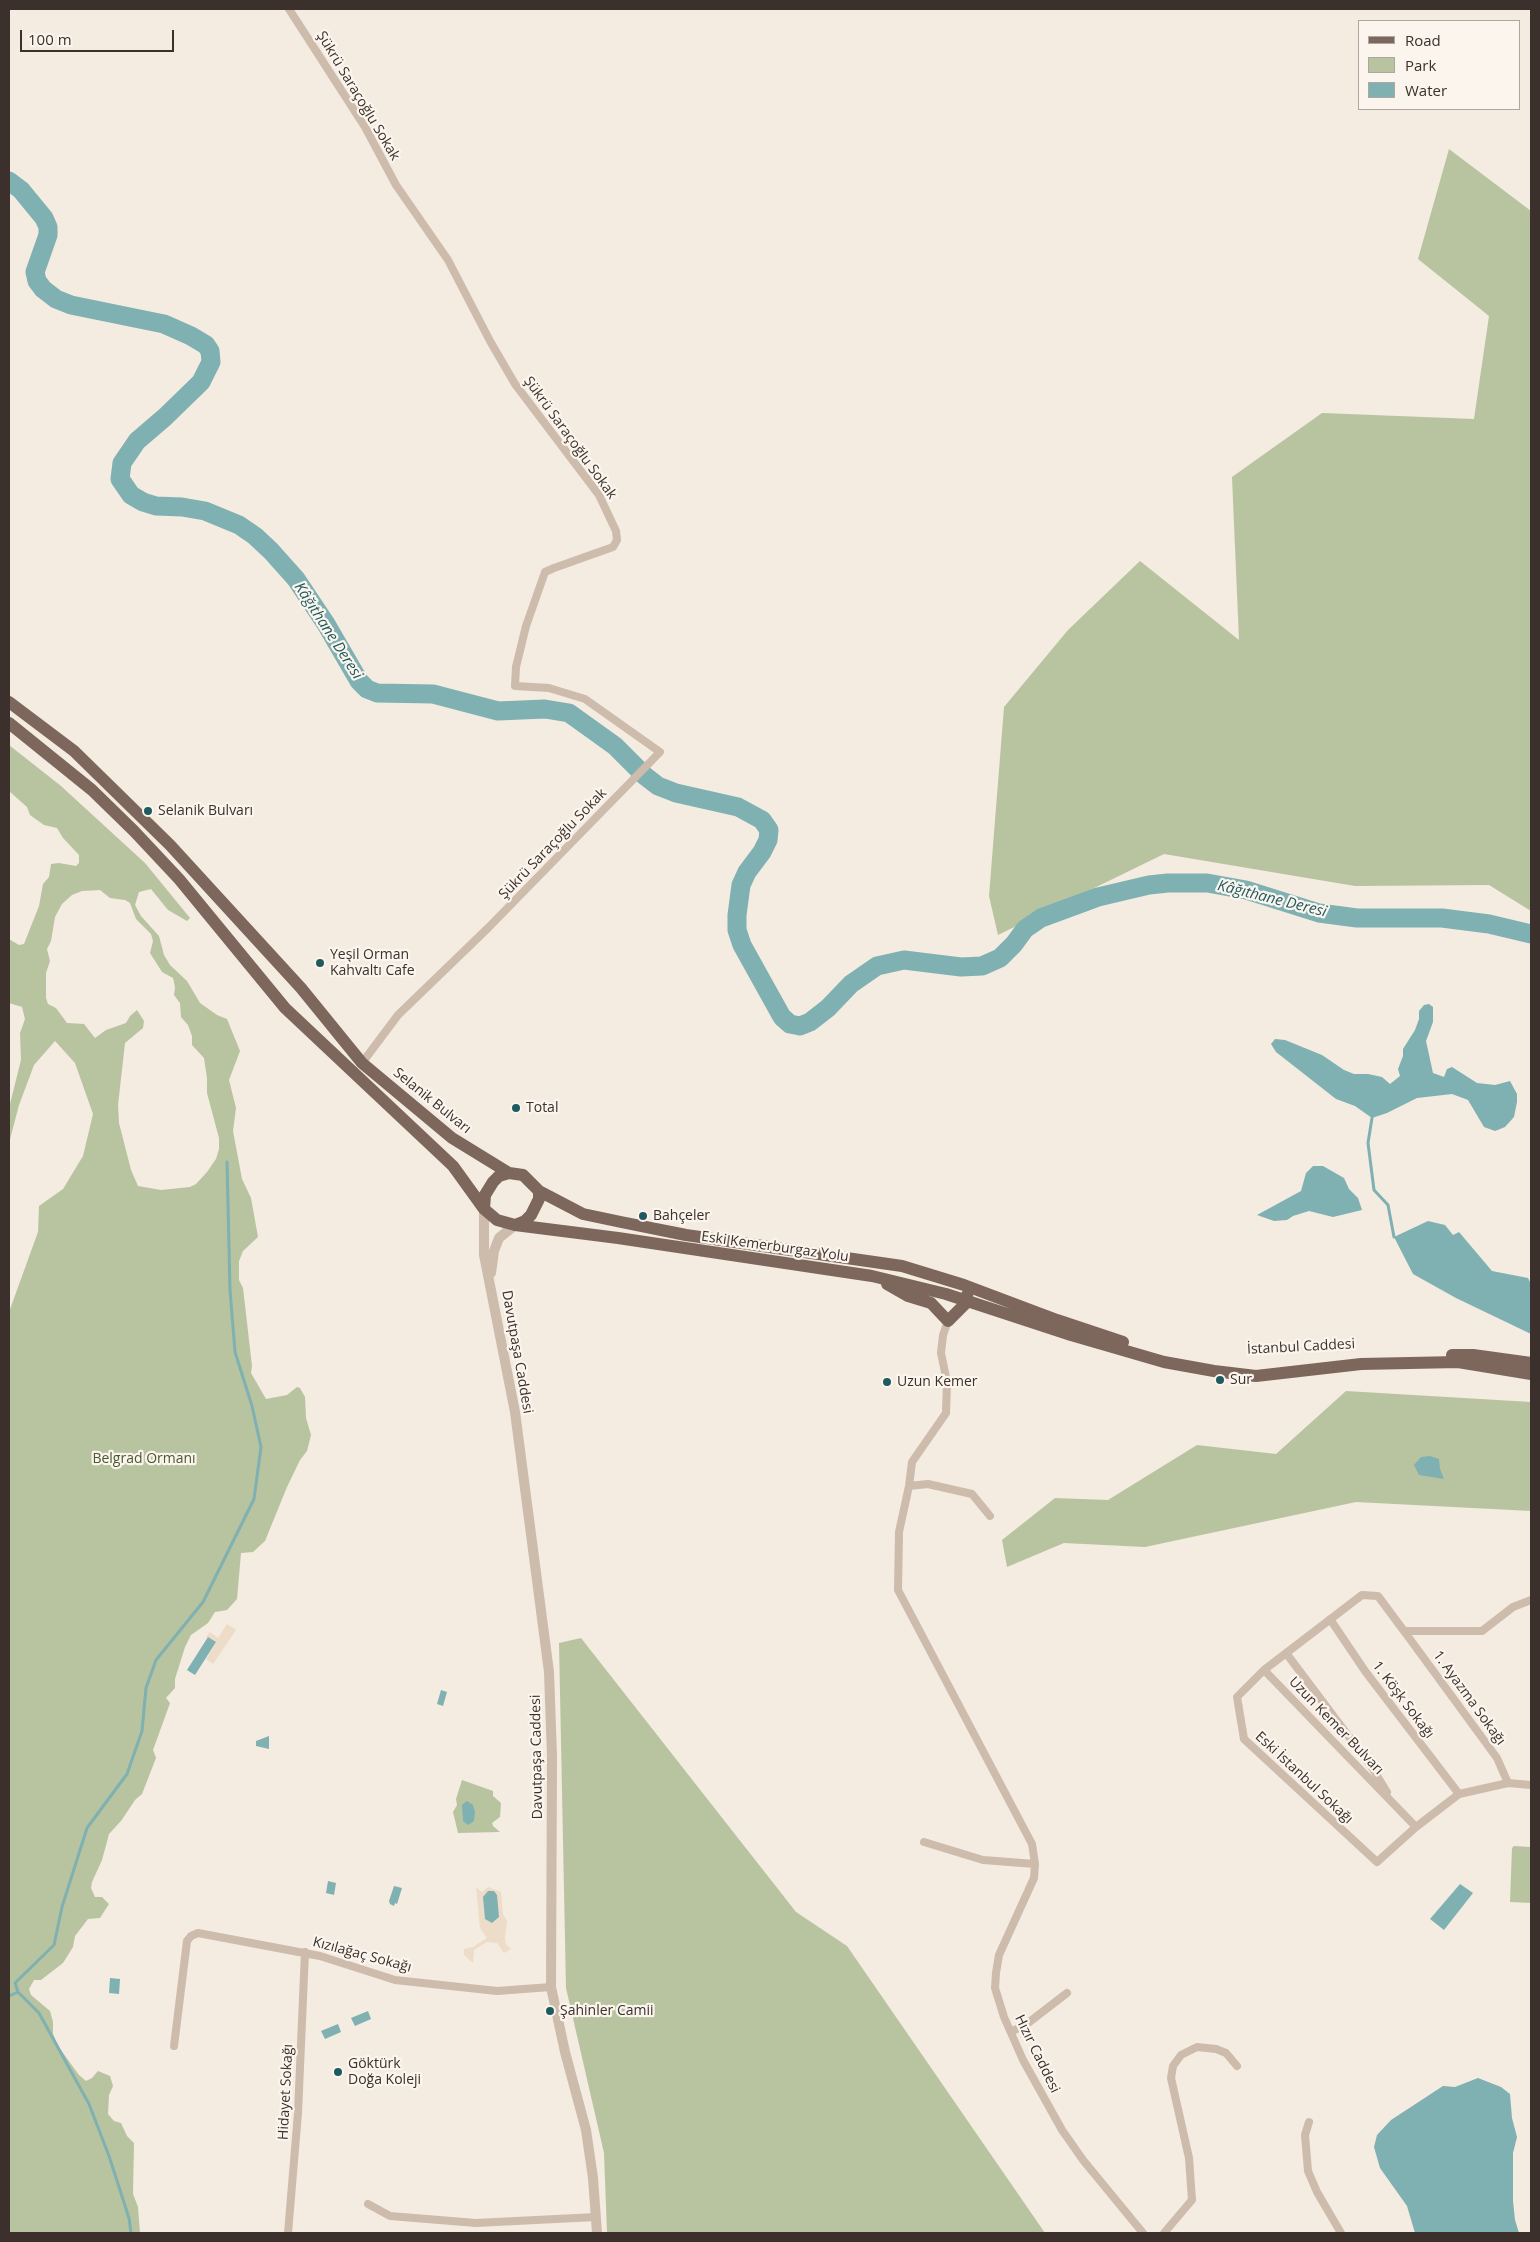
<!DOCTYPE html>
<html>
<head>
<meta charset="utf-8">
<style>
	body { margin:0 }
	#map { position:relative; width:1540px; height:2242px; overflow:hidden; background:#f4ebe1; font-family:"Open Sans",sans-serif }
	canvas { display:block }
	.frame { position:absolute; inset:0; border:10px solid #3b302b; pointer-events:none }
	.legend { position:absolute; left:1358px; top:20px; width:162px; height:90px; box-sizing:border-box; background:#fbf5ee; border:1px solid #aea6a0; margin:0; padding:6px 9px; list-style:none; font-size:15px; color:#3b302b }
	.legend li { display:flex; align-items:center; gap:10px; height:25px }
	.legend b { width:25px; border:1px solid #aea6a0 }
	.scale { position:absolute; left:20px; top:30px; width:154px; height:22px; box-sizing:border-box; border:2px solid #3b302b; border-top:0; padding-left:6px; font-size:15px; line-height:18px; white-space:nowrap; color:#3b302b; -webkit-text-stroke:4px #fbf5ee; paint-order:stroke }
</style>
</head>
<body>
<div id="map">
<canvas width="1540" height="2242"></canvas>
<div class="frame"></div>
<ul class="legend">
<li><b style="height:6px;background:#7d675c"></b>Road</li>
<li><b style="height:14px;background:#b8c4a0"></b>Park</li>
<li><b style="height:14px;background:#7fb0b2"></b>Water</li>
</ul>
<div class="scale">100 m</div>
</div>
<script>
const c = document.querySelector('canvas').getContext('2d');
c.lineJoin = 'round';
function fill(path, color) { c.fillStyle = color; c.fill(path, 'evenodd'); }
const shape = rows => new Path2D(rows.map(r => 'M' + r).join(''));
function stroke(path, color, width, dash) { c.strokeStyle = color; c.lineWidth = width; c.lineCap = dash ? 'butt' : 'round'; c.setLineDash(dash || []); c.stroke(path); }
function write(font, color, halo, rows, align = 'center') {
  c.font = font + ' "Open Sans",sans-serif'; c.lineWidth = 4.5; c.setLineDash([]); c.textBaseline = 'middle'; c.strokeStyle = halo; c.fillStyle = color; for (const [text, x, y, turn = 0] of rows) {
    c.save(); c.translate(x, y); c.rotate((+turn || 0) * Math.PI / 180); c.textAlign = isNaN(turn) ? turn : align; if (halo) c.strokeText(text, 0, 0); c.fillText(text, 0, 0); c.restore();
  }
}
fill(shape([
	[1449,149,1531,211,1531,911,1489,885,1355,886,1164,854,998,935,989,896,1004,707,1068,630,1140,561,1239,640,1232,477,1322,413,1474,419,1489,316,1418,259],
	[9,745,61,786,145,863,190,918,187,921,168,910,151,889,139,892,135,905,141,916,159,936,164,955,170,965,187,981,200,1003,217,1015,227,1019,240,1051,229,1080,236,1108,233,1131,242,1179,251,1198,258,1237,243,1251,239,1261,239,1280,243,1288,252,1366,251,1373,266,1399,287,1395,297,1387,300,1388,305,1397,306,1418,311,1435,307,1451,300,1460,287,1487,265,1541,253,1552,241,1553,237,1599,227,1610,215,1612,208,1623,191,1635,185,1647,175,1679,175,1688,166,1698,170,1703,153,1750,156,1758,142,1794,135,1800,121,1821,109,1834,102,1860,92,1882,91,1888,95,1897,102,1897,109,1904,100,1918,88,1919,75,1936,73,1947,63,1963,41,1980,34,1980,29,1989,31,1995,50,2011,53,2022,53,2034,58,2046,79,2075,86,2081,92,2078,98,2071,110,2076,113,2086,109,2095,108,2114,114,2121,121,2123,127,2136,134,2143,133,2194,138,2207,140,2233,9,2233,9,1312,38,1232,39,1206,63,1189,83,1156,93,1114,75,1063,55,1041,34,1065,19,1105,9,1143,9,1108,21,1060,20,1033,25,1019,22,1007,9,1003,9,939,19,945,24,944,39,906,43,884,49,877,51,864,59,863,76,866,79,863,79,855,63,838,57,828,44,825,30,815,27,807,9,791],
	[100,890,110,898,125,900,130,903,136,919,151,934,153,941,150,953,162,972,173,978,175,987,174,995,180,1003,181,1017,188,1025,192,1036,192,1045,204,1058,207,1078,207,1093,219,1138,219,1149,216,1159,207,1172,196,1184,190,1187,161,1190,138,1186,131,1170,119,1123,118,1105,125,1043,143,1028,144,1021,137,1010,130,1016,126,1023,106,1030,95,1038,84,1024,67,1023,56,1008,48,1004,46,998,46,973,50,961,47,949,51,941,55,917,62,904,72,895,82,891],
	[1346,1391,1531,1402,1531,1511,1356,1502,1145,1547,1064,1543,1007,1567,1002,1540,1055,1498,1108,1500,1197,1445,1276,1454],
	[581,1638,796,1912,847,1946,1045,2233,607,2233,604,2153,566,1988,559,1643],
	[462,1780,493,1791,493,1796,501,1803,500,1817,492,1823,493,1826,500,1832,458,1833,453,1812,457,1805,456,1799],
	[1514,1846,1531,1847,1531,1903,1510,1902,1512,1848]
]), '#b8c4a0');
fill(shape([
	[227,1624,236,1630,213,1664,206,1659,216,1643,206,1637,210,1632,218,1638],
	[476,1887,482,1892,488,1887,501,1892,503,1914,507,1921,505,1938,506,1944,511,1949,504,1953,497,1943,487,1942,474,1950,473,1963,464,1955,464,1949,473,1947,487,1938,480,1928]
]), '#ecdcc8');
fill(shape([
	[1429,1004,1433,1007,1433,1022,1426,1041,1433,1073,1444,1077,1447,1069,1452,1067,1477,1083,1495,1085,1510,1081,1517,1094,1517,1102,1514,1117,1505,1127,1495,1131,1484,1127,1468,1100,1452,1094,1417,1098,1387,1113,1372,1118,1355,1106,1336,1099,1276,1052,1271,1044,1275,1039,1285,1040,1322,1055,1344,1070,1354,1074,1368,1074,1382,1077,1390,1084,1400,1076,1398,1069,1403,1056,1403,1049,1415,1030,1419,1019,1419,1011,1424,1005],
	[1313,1166,1323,1166,1344,1178,1349,1189,1358,1198,1362,1210,1333,1217,1309,1211,1293,1216,1287,1220,1274,1221,1257,1215,1301,1191,1306,1173],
	[1428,1221,1445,1225,1453,1235,1459,1232,1492,1271,1528,1278,1531,1284,1531,1334,1456,1298,1413,1274,1394,1237],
	[1430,1456,1439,1459,1440,1469,1444,1479,1419,1475,1414,1465,1421,1457],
	[208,1637,216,1642,195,1675,187,1670],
	[441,1690,447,1692,443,1706,437,1704],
	[269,1736,269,1749,256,1746,256,1741],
	[467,1801,473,1805,475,1812,474,1821,468,1825,463,1821,462,1805],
	[328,1881,336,1883,334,1895,326,1893],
	[1460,1884,1473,1893,1444,1930,1430,1919],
	[394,1886,402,1888,397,1904,395,1903,394,1906,390,1904,389,1901],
	[488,1891,494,1891,497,1895,499,1917,492,1923,485,1919,483,1897],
	[110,1978,120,1979,119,1994,109,1993],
	[368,2011,371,2019,355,2026,351,2018],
	[338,2024,341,2032,325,2039,321,2031],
	[1478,2078,1501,2087,1510,2094,1512,2118,1517,2137,1513,2153,1513,2201,1515,2220,1519,2233,1415,2233,1407,2206,1380,2168,1374,2147,1377,2135,1391,2120,1443,2086,1455,2087]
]), '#7fb0b2');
stroke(shape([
	[1372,1118,1368,1143,1374,1190,1388,1205,1394,1237],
	[9,1996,18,1992],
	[131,2233,129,2218,109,2156,89,2104,39,2013,18,1992,15,1983,54,1945,62,1907,87,1828,127,1774,142,1731,146,1688,156,1660,203,1602,254,1499,261,1447,252,1406,235,1352,230,1290,227,1162]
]), '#7fb0b2', 3);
stroke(shape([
	[9,181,21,190,44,218,48,227,48,235,35,272,37,281,43,289,56,299,71,305,164,324,191,336,206,345,210,351,211,362,201,382,165,417,137,441,122,463,120,479,131,495,143,502,156,506,182,507,205,511,239,525,255,536,271,551,296,579,326,624,359,681,367,689,377,693,433,694,498,711,545,709,569,713,615,746,645,776,658,786,676,793,738,807,762,820,769,830,768,840,762,852,747,872,741,885,737,915,737,930,742,945,782,1017,790,1024,800,1026,810,1022,828,1008,851,984,877,966,904,960,961,967,982,966,1000,958,1014,944,1025,929,1041,918,1098,897,1149,885,1168,883,1207,883,1246,890,1319,913,1357,918,1442,918,1489,924,1531,934]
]), '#7fb0b2', 19);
stroke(shape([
	[289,9,365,127,396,185,448,260,490,341,515,384,599,495,616,531,617,540,613,547,554,568,545,572,526,626,516,667,515,686,549,688,585,699,660,752,488,928,398,1015,362,1063],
	[948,1321,943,1335,941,1353,947,1382,946,1413,912,1462,909,1486,899,1532,898,1590,1032,1844,1035,1864,1034,1878,999,1955,996,1973,995,1988,1004,2017,1023,2060,1062,2130,1083,2160,1143,2233],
	[909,1486,928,1484,972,1494,990,1516],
	[1531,1600,1513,1607,1482,1631,1404,1631,1378,1596,1362,1595,1264,1670,1237,1697,1244,1739,1377,1862,1416,1827,1459,1794,1508,1783,1531,1785],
	[1330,1619,1365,1671,1459,1794],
	[1404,1631,1497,1758,1508,1783],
	[1286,1653,1371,1766,1387,1792],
	[1264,1670,1416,1827],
	[924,1842,983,1860,1035,1864],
	[1011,2032,1028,2023,1067,1993],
	[174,2046,187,1941,191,1936,198,1933,320,1956,395,1980,497,1991,551,1987],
	[1309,2122,1305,2135,1308,2171,1317,2192,1341,2233],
	[368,2204,390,2216,476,2223,596,2217],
	[288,2233,298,2113,305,1952],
	[1164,2233,1192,2200,1189,2158,1171,2078,1173,2066,1181,2055,1197,2047,1216,2049,1226,2053,1237,2066]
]), '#cdbbac', 8);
stroke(shape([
	[484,1209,484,1255,515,1412,549,1672,552,1756,551,1987,565,2052,586,2130,593,2178,597,2233],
	[491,1273,494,1251,499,1238,515,1225]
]), '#cdbbac', 10);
stroke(shape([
	[9,702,74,751,170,845,301,988,362,1063,452,1138,509,1173],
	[9,723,92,790,134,831,179,879,285,1008,453,1166,484,1209,497,1220,515,1225,618,1238,872,1276,946,1294,1071,1335,1164,1362,1214,1371,1256,1376,1361,1364,1458,1362,1531,1374],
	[539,1191,583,1214,621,1222,686,1235,902,1266,964,1285,1057,1320,1123,1342],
	[484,1209,485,1195,493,1182,499,1176,509,1173,523,1175,539,1191,539,1199,531,1215,525,1221,515,1225],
	[887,1284,908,1296,931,1303,948,1321],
	[948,1321,968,1301,967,1295],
	[1452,1355,1473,1355,1531,1363]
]), '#7d675c', 12);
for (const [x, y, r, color] of [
	[148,811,5,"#1f5a5e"],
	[320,963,5,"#1f5a5e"],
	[516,1108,5,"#1f5a5e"],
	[643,1216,5,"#1f5a5e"],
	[1220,1380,5,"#1f5a5e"],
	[887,1382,5,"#1f5a5e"],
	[550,2011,5,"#1f5a5e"],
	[338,2072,5,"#1f5a5e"]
]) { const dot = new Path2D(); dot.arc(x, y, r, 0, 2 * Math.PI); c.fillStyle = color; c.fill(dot); stroke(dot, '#fbf5ee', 2); }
write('14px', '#3b302b', '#fbf5ee', [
	["Şükrü Saraçoğlu Sokak",358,96,59],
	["Şükrü Saraçoğlu Sokak",570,438,54],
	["Şükrü Saraçoğlu Sokak",553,844,-46],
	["Selanik Bulvarı",432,1101,39],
	["Eski Kemerburgaz Yolu",775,1247,8],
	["İstanbul Caddesi",1301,1347,-3],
	["Davutpaşa Caddesi",517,1352,80],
	["1. Ayazma Sokağı",1469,1698,54],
	["1. Köşk Sokağı",1403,1700,53],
	["Uzun Kemer Bulvarı",1336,1726,46],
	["Davutpaşa Caddesi",537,1757,-91],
	["Eski İstanbul Sokağı",1304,1778,43],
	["Kızılağaç Sokağı",362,1955,15],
	["Hızır Caddesi",1037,2054,64],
	["Hidayet Sokağı",286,2092,-87]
]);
write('14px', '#3b302b', '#fbf5ee', [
	["Selanik Bulvarı",158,811],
	["Yeşil Orman",330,955],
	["Kahvaltı Cafe",330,971],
	["Total",526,1108],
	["Bahçeler",653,1216],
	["Sur",1230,1380],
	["Uzun Kemer",897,1382],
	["Şahinler Camii",560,2011],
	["Göktürk",348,2064],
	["Doğa Koleji",348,2080]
], 'left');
write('14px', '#4a5a2e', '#fbf5ee', [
	["Belgrad Ormanı",144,1459]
]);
write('italic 15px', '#1f5a5e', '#fbf5ee', [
	["Kâğıthane Deresi",328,631,57],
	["Kâğıthane Deresi",1272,899,14]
]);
</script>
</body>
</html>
